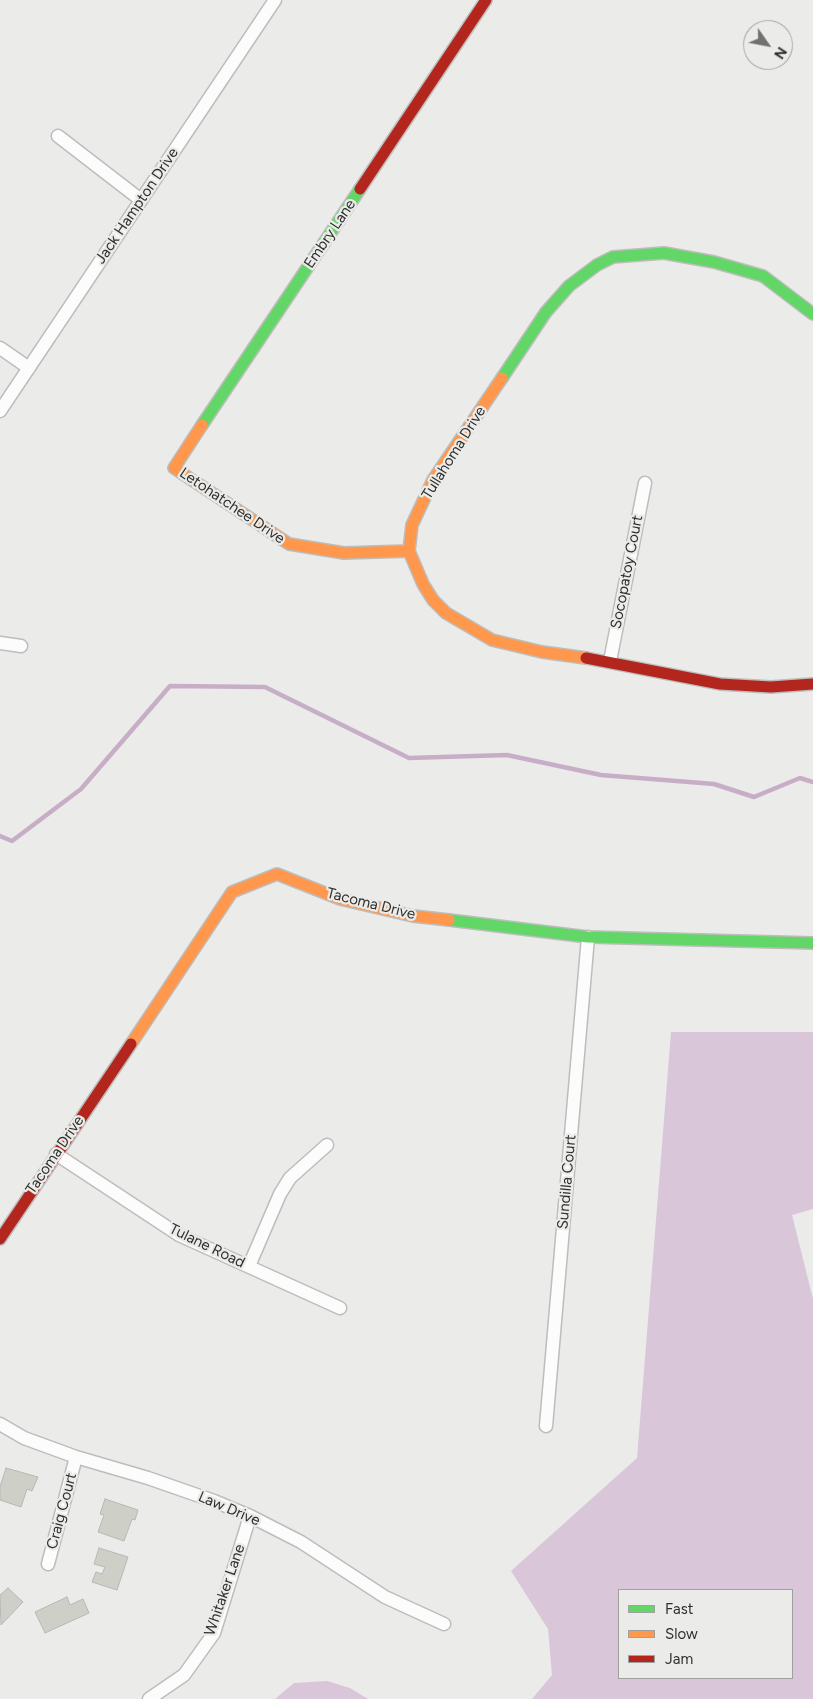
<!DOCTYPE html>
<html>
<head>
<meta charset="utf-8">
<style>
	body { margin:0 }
	#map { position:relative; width:813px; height:1699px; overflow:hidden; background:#ebebea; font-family:Figtree,sans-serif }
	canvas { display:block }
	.legend { position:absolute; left:618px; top:1589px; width:175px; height:90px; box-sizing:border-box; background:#ebece9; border:1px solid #a0a19e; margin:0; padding:6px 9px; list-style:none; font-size:15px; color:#2f302e }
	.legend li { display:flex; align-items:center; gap:10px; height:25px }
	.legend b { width:25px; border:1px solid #a0a19e }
	.north { position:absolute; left:743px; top:20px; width:50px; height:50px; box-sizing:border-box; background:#ebece9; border:1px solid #a0a19e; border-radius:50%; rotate:123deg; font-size:14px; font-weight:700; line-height:20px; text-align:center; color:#2f302e }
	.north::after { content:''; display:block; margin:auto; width:18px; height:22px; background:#717170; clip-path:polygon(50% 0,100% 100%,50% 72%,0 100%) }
</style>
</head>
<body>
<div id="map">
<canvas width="813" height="1699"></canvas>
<ul class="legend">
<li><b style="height:6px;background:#63d668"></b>Fast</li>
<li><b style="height:6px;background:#ff974d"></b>Slow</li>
<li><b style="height:6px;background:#b3261e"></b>Jam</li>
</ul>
<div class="north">N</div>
</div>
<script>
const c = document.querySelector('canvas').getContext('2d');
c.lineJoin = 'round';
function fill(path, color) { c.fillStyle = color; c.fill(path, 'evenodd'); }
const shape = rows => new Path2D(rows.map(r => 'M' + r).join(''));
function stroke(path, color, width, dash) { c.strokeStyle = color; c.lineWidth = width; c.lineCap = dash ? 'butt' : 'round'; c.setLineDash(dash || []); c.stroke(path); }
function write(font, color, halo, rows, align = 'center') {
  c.font = font + ' Figtree,sans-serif'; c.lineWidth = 4.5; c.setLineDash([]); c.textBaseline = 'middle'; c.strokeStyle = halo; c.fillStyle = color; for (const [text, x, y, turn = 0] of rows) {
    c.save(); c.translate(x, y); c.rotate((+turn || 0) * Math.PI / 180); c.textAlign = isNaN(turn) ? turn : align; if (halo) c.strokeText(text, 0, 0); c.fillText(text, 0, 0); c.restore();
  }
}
fill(shape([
	[671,1032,813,1032,813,1209,792,1215,813,1299,813,1699,532,1699,552,1675,548,1629,511,1571,637,1458],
	[619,1590,792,1590,792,1678,619,1678],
	[327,1681,350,1688,368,1699,275,1699,294,1683]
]), '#dac6d9');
stroke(shape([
	[0,836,12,841,81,789,170,686,265,687,409,758,507,755,601,775,714,784,754,797,800,778,813,782]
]), '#c7aec6', 4.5);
const building = shape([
	[6,1468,38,1477,32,1491,27,1489,21,1507,0,1500,0,1487,6,1468],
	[105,1499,138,1510,135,1520,132,1519,124,1541,98,1532,104,1515,100,1514,105,1499],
	[99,1548,128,1557,117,1590,92,1582,96,1572,102,1574,105,1567,94,1564,99,1548],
	[8,1588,23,1602,1,1625,0,1595,8,1588],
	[67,1597,70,1605,83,1599,89,1613,45,1633,35,1612,67,1597]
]);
fill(building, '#ced0c7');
stroke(building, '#b7b7b6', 1);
const street = shape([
	[58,136,141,200],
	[0,348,29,368],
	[0,411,275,0],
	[0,643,21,646],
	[610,661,645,483],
	[56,1154,179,1235,340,1308],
	[249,1266,280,1194,290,1178,327,1145],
	[0,1424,24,1438,76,1457,148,1478,214,1501,250,1516,301,1542,385,1597,444,1624],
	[546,1426,588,937],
	[48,1564,76,1457],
	[149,1699,184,1675,214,1633,250,1516]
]);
const fast = shape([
	[502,378,546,312,569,286,597,265,613,257,664,253,714,262,763,276,813,314],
	[202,425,360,189],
	[449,920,588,937,813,943]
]);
const slow = shape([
	[502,378,433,480,412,525,409,551,423,584,433,600,446,613,492,640,542,652,586,658],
	[202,425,174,468,289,544,344,553,409,551],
	[131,1044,232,892,277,874,340,899,413,916,449,920]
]);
const jam = shape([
	[360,189,486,0],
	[586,658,720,684,771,687,813,684],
	[0,1239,131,1044]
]);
stroke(street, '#bdbdbc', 15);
stroke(fast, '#bdbdbc', 14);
stroke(slow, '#bdbdbc', 14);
stroke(jam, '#bdbdbc', 14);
stroke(street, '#fcfcfc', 12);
stroke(fast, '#63d668', 11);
stroke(slow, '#ff974d', 11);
stroke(jam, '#b3261e', 11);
write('15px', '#2f302e', '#ebece9', [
	["Jack Hampton Drive",137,206,-56],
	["Embry Lane",330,234,-56],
	["Tullahoma Drive",454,453,-58],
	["Letohatchee Drive",232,506,34],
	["Socopatoy Court",627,572,-79],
	["Tacoma Drive",371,904,14],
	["Tacoma Drive",55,1155,-56],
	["Sundilla Court",567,1182,-85],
	["Tulane Road",207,1246,26],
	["Law Drive",229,1509,23],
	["Craig Court",62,1511,-75],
	["Whitaker Lane",225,1590,-71]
]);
</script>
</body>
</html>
